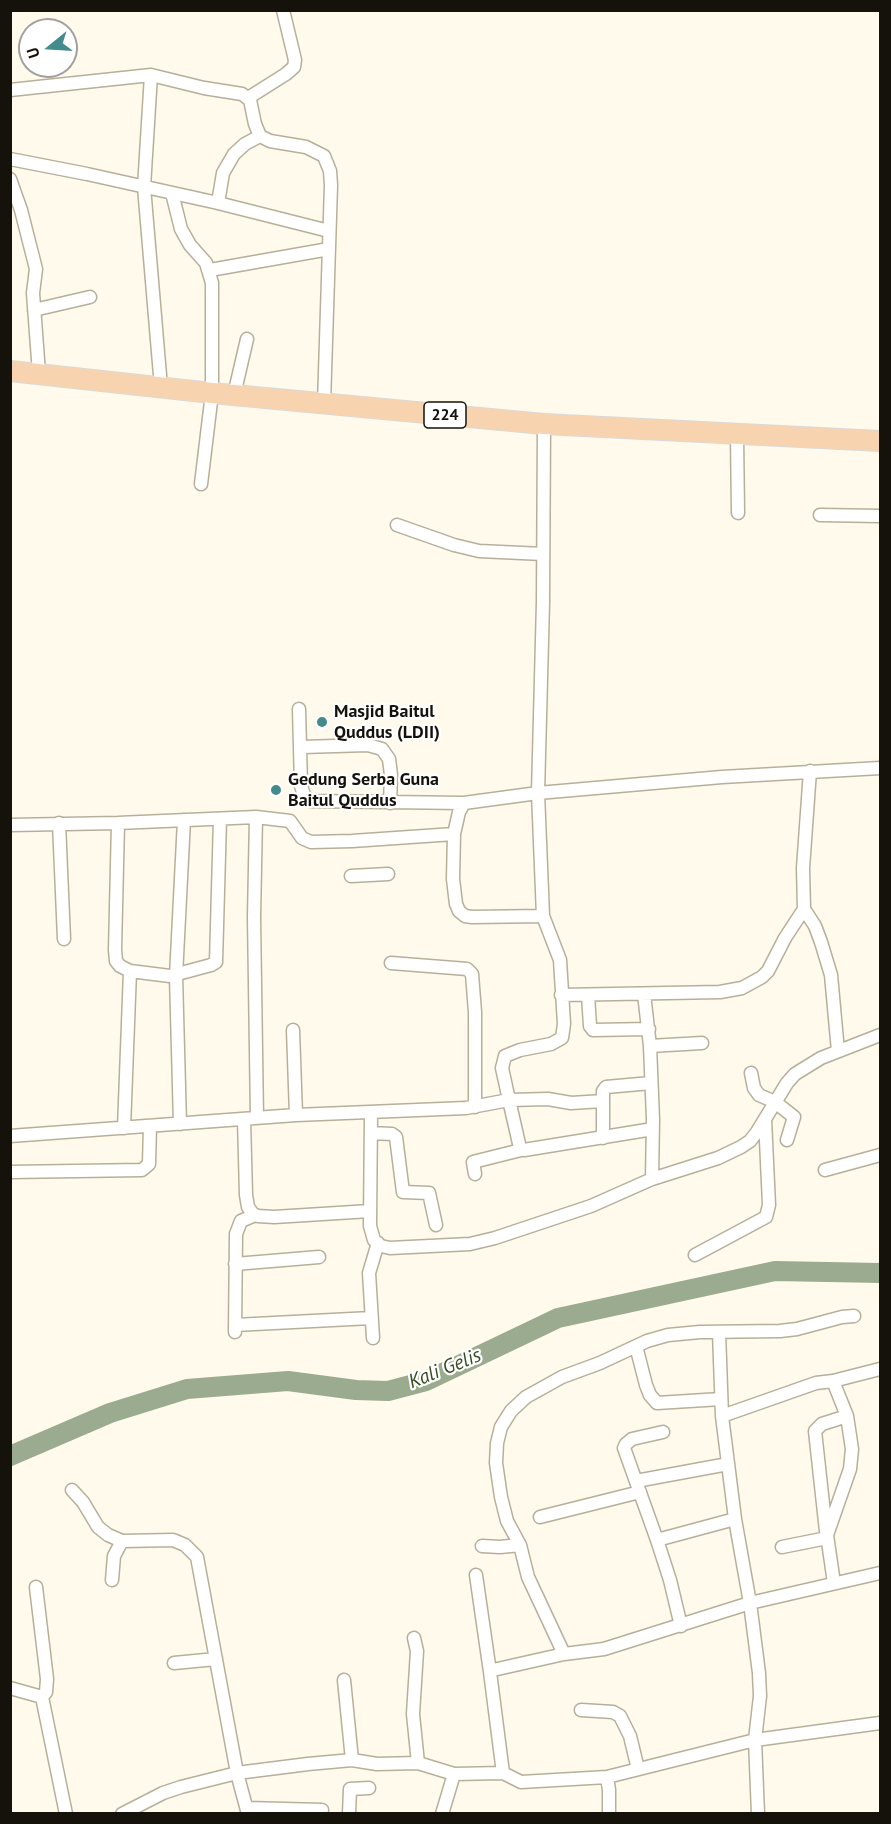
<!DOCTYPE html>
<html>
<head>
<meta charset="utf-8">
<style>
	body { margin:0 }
	#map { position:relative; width:891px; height:1824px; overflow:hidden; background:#fffaec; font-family:"PT Sans",sans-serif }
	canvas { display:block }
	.frame { position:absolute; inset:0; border:12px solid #15120b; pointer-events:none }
	.north { position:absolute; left:18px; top:18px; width:60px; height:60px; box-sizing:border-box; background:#fff; border:2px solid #a1a09d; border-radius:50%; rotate:252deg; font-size:16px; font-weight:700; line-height:24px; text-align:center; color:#15120b }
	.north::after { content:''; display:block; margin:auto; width:21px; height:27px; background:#438b8c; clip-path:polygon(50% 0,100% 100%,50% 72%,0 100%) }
</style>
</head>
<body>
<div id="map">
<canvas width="891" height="1824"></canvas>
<div class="frame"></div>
<div class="north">U</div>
</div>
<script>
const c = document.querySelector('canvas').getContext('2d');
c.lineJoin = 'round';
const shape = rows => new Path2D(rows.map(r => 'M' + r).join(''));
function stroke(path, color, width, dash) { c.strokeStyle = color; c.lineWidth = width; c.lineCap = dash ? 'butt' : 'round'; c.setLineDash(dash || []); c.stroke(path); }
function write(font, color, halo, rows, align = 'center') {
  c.font = font + ' "PT Sans",sans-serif'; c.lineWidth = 4.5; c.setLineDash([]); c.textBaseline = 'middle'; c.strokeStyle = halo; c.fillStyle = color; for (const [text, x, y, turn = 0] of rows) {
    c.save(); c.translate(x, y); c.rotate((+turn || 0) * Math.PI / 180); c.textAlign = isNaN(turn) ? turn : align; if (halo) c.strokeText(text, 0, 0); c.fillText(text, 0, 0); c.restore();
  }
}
stroke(shape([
	[10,1456,110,1413,187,1389,288,1381,356,1390,388,1391,426,1381,558,1318,775,1271,880,1273]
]), '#9aab8f', 20);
const street = shape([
	[151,75,144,187,161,387],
	[10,90,151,75,204,88,242,94,250,100,255,124,260,136,270,141,306,147,324,156,330,171,331,185,324,403],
	[248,98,286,74,294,67,295,60,283,10],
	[10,159,87,174,218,203,329,231],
	[10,179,21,210,36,269,33,293,39,373],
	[172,193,181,229,190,245,206,263,212,283,212,393,201,484],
	[218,203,223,173,234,154,245,144,260,136],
	[210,270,329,249],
	[34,310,90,297],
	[234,395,247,339],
	[737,435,738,513],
	[820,515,880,516],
	[397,525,454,545,479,551,543,554],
	[299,709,301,786,304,795,310,801,464,803],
	[302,747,368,745,382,749,389,759,391,775,390,803],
	[256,817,254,917,257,1118],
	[59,823,64,939],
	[118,823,115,950,116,961,120,966,130,971,170,976,211,965,216,962,220,819],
	[10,825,118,823,256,817,290,821,302,838,311,842,352,841,454,834],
	[351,876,388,874],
	[804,909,815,926,821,942,831,975,838,1051],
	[543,916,472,917,465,916,459,911,456,904,453,879,454,834,459,812,464,803,538,793,722,777,880,768],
	[391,963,467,969,472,974,475,1012,475,1107],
	[644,994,650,1046,653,1119,652,1179],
	[561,995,720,992,742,988,762,977,768,971,785,938,804,909,803,868,810,771],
	[588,995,590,1026,593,1030,649,1029],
	[293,1030,296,1115],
	[650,1046,702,1043],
	[751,1073,754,1088,759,1095,775,1102,794,1117,787,1140],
	[603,1101,571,1103,548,1099,509,1100,520,1148,524,1150,653,1129],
	[371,1113,370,1226,374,1240,381,1246,390,1248,470,1244,495,1238,591,1206,652,1179,718,1158,741,1147,750,1141,757,1132,787,1083,795,1074,821,1058,880,1035],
	[244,1119,246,1195,248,1207,253,1214,258,1216,274,1217,370,1211],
	[180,1124,176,976,184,820],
	[124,1128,130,971],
	[371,1133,392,1134,396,1137,403,1192,429,1193,436,1225],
	[10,1136,296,1115,466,1108,509,1100,502,1068,505,1056,520,1050,551,1044,562,1038,564,1024,560,960,543,916,538,793,543,602,544,424],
	[603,1138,603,1091,606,1087,651,1083],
	[825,1170,880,1155],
	[10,1172,142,1170,149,1164,150,1126],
	[475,1174,473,1162,521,1150],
	[695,1255,766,1217,769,1205,765,1119],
	[235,1264,319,1257],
	[235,1325,371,1318],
	[235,1332,236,1234,241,1221,255,1215],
	[719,1332,722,1416,735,1519,750,1603,759,1673,760,1696,755,1740,758,1814],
	[373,1338,369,1273,378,1243],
	[636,1346,646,1385,650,1395,657,1403,721,1399],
	[722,1416,816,1383,833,1381],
	[663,1432,632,1439,626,1444,624,1448,657,1540,670,1580,681,1626],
	[636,1481,728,1464],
	[72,1490,83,1502,98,1527,108,1535,122,1541,173,1540,185,1545,197,1557,237,1773,248,1814],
	[540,1517,640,1492],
	[826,1531,815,1431,822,1424,847,1416],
	[657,1540,735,1519],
	[482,1546,500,1547,520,1545],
	[782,1547,827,1538],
	[476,1575,490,1672],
	[112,1580,114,1556,122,1541],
	[834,1583,827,1535,850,1469,852,1449,847,1416,833,1381,880,1369],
	[414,1638,417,1651,413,1714,418,1763],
	[564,1654,528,1577,520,1545,507,1521,501,1497,496,1463,497,1443,501,1427,511,1411,526,1397,562,1377,600,1363,647,1341,668,1335,700,1332,780,1331,797,1329,842,1317,854,1316],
	[174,1663,216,1659],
	[344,1680,352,1760],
	[10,1688,42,1697,46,1692,47,1679,36,1587],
	[42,1697,66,1814],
	[581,1710,613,1712,620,1716,630,1736,638,1769],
	[503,1773,490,1672,493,1670,564,1654,604,1649,750,1603,880,1573],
	[607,1777,609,1790,609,1814],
	[247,1808,322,1810],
	[122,1814,163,1793,181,1787,237,1773,308,1764,352,1760,377,1764,418,1763,454,1774,503,1773,521,1782,607,1777,755,1740,880,1723],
	[349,1814,350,1789,369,1788],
	[442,1814,454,1774]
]);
const primary = shape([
	[10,371,212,393,544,424,880,441]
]);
stroke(street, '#b7af9a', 15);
stroke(primary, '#dad9d8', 22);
stroke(street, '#fff', 12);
stroke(primary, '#f7d4af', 20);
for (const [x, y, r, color] of [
	[322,722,6,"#438b8c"],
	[276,790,6,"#438b8c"]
]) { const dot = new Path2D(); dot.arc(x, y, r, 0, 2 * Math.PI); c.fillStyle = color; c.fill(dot); stroke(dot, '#fff', 2); }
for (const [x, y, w] of [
	[445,415,42]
]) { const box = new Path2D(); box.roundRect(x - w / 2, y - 13, w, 26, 4.5); c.fillStyle = '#fff'; c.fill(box); stroke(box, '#15120b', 1.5); }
write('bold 16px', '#15120b', null, [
	["224",445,415]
]);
write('bold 18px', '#15120b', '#fff', [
	["Masjid Baitul",334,712],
	["Quddus (LDII)",334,733],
	["Gedung Serba Guna",288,780],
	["Baitul Quddus",288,801]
], 'left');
write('italic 20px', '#354d21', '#fff', [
	["Kali Gelis",445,1369,-22]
]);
</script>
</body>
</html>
